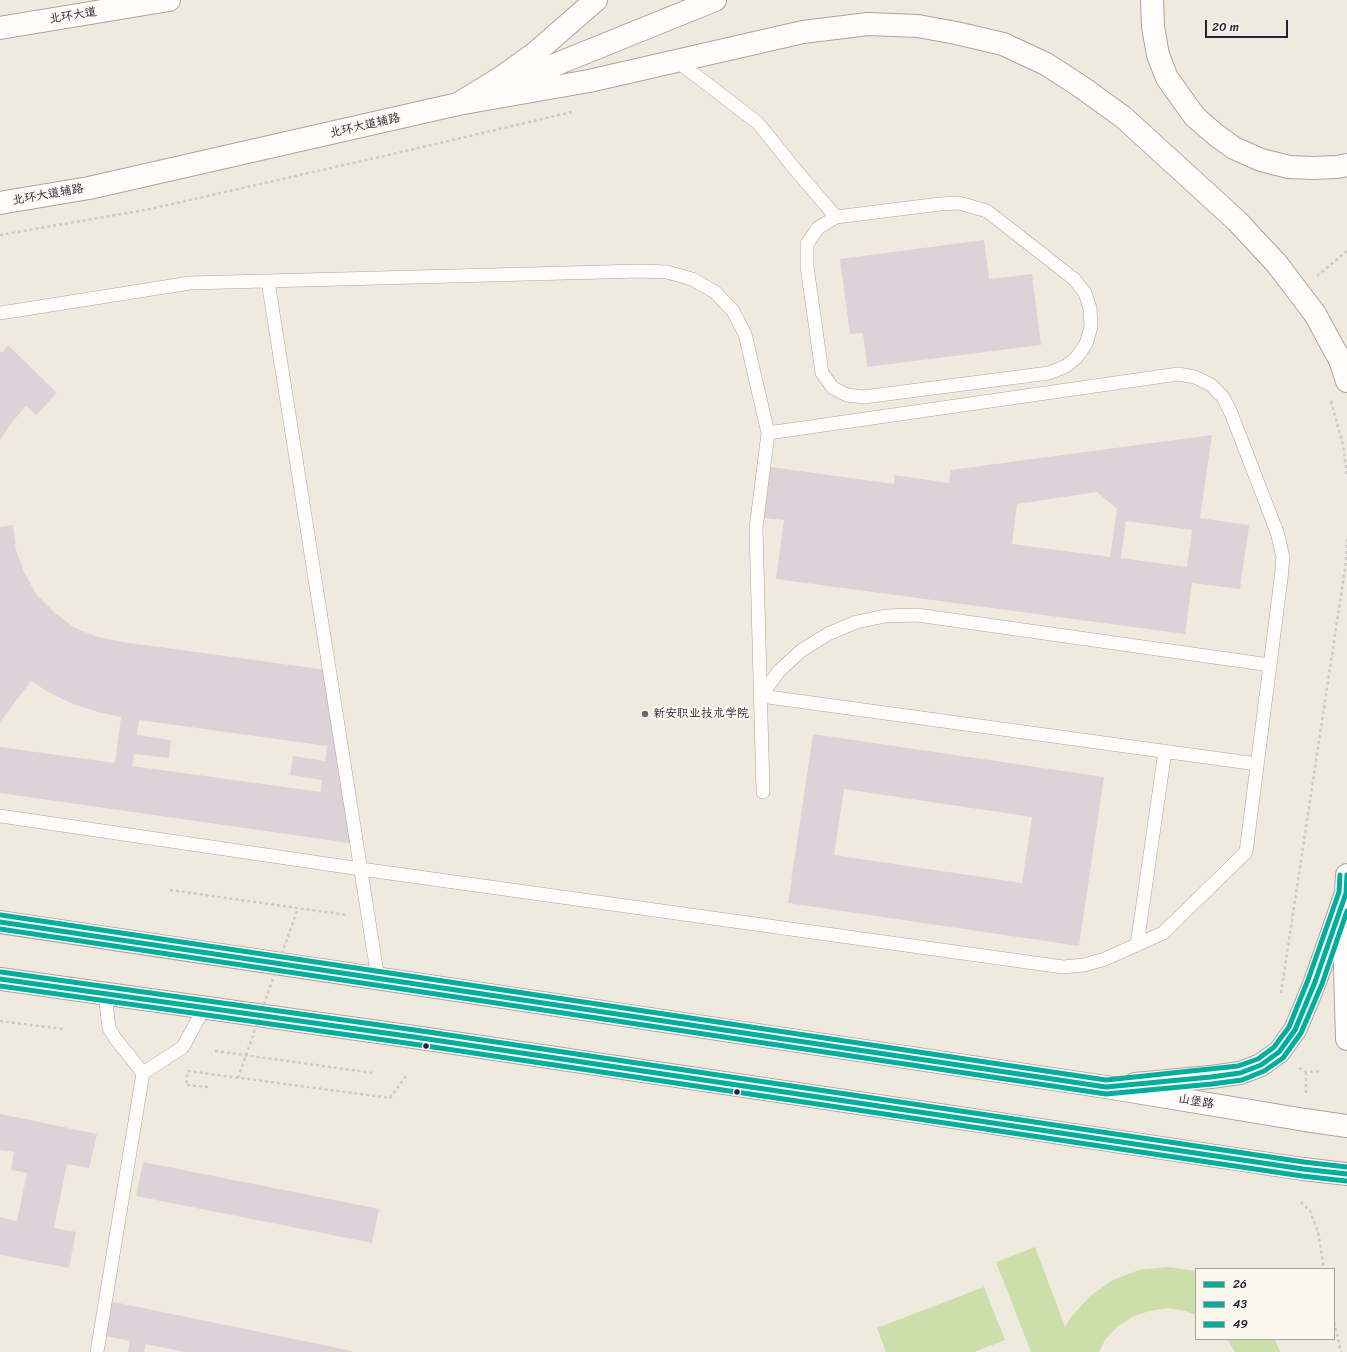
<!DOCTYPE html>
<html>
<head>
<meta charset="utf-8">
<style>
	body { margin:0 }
	#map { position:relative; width:1347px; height:1352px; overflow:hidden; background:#f0eade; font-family:Sriracha,sans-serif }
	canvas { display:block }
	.legend { position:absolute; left:1195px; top:1268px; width:140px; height:72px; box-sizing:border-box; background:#fbf7ec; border:1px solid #a4a2a5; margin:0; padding:5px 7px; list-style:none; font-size:12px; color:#22223b }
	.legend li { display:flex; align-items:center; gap:8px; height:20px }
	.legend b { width:20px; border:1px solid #a4a2a5 }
	.scale { position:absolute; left:1205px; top:20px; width:83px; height:18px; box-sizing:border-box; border:2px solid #22223b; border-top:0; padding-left:5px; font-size:12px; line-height:14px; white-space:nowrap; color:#22223b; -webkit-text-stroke:3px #fbf7ec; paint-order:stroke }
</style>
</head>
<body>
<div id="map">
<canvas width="1347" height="1352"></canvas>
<ul class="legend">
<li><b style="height:5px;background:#01ad9c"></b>26</li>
<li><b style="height:5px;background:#01ad9c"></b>43</li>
<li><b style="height:5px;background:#01ad9c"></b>49</li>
</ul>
<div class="scale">20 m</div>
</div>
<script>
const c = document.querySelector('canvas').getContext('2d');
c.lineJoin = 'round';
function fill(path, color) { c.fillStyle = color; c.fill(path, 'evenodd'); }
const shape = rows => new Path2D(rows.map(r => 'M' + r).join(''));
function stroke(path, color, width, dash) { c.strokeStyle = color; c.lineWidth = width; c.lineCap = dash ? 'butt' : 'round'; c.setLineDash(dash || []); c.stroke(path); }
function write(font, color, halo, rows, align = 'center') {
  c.font = font + ' Sriracha,"LXGW WenKai TC",sans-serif'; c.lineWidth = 4; c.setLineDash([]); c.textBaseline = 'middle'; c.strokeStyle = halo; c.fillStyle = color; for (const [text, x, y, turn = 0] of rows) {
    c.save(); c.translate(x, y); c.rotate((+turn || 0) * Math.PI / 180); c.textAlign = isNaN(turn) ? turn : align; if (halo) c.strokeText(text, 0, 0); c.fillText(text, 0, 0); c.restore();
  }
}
fill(shape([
	[1035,1247,1065,1327,1071,1317,1090,1296,1113,1280,1139,1270,1167,1267,1196,1271,1196,1315,1185,1311,1167,1308,1149,1311,1132,1317,1117,1327,1105,1340,1099,1352,1031,1352,996,1262],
	[984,1287,1005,1340,974,1352,886,1352,877,1328],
	[1227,1339,1275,1339,1280,1352,1235,1352]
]), '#ccdeaa');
fill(shape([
	[984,240,989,279,1032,274,1041,345,867,367,863,333,850,334,840,259],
	[8,345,57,393,36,415,26,406,13,421,0,440,0,351,2,353],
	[1212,435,1200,518,1249,525,1240,589,1192,583,1185,634,776,579,784,520,764,518,771,467,894,484,894,475,949,483,951,470],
	[1097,492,1117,509,1110,557,1012,544,1017,504],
	[1126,521,1192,530,1187,567,1121,558],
	[13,525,16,550,25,574,37,595,55,613,75,628,98,637,123,642,327,670,356,844,0,793,0,747,115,763,121,717,98,712,73,704,48,692,31,681,0,722,0,527],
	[139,720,327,746,325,761,293,756,290,775,322,780,321,792,132,766,134,754,169,758,171,740,137,735],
	[813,734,1104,777,1079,946,788,903],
	[844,789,1032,817,1022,883,834,855],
	[0,1114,97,1134,89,1168,67,1164,54,1228,76,1232,69,1268,0,1255,0,1217,17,1221,27,1173,11,1170,14,1152,0,1150],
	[143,1162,379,1209,372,1243,136,1196],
	[109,1301,352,1351,352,1352,184,1352,146,1344,144,1352,128,1352,130,1341,102,1335]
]), '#ddd2d8');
const service = shape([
	[677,61,758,123,794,168,836,217],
	[959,203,987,211,1074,279,1085,293,1090,308,1091,327,1086,344,1076,358,1066,366,1049,373,864,397,847,395,833,388,822,373,807,266,807,244,818,228,836,217,940,204,959,203],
	[268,281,378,979],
	[0,313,190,283,641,271,667,272,692,279,715,292,733,311,745,334,768,433,756,528,763,792],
	[1257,764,761,696,779,671,802,650,828,634,856,622,886,616,917,615,1270,665],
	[0,816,361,869,1063,967,1084,965,1105,959,1163,933,1246,852,1281,579,1283,557,1277,532,1231,413,1223,397,1211,385,1195,377,1178,374,768,433],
	[1137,945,1165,751],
	[105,994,109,1028,115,1038,143,1073],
	[97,1352,143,1073,183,1047,204,1008]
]);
const secondary = shape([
	[1347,875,1346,893,1345,970,1347,1039],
	[0,922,1106,1087,1305,1120,1347,1126],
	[0,979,414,1037,1303,1169,1347,1174],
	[1135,1084,1211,1077,1240,1073,1261,1065,1279,1052,1295,1030,1306,1004,1315,982,1346,893]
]);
const primary = shape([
	[1152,0,1153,27,1158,55,1167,78,1195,117,1216,135,1234,148,1261,160,1289,167,1313,168,1337,167,1347,165],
	[458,104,589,81,803,32,868,24,918,26,956,33,1003,44,1046,64,1080,86,1123,117,1237,221,1277,264],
	[0,203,89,188,458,104,715,0],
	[1315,314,1340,360,1347,381]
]);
const trunk = shape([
	[0,28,169,0],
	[458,104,502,77,534,54,596,0]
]);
stroke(service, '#a8a5a1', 14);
stroke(secondary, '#a8a5a1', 24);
stroke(primary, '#a8a5a1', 24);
stroke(trunk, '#a8a5a1', 24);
stroke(shape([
	[0,235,150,209,397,153,572,112],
	[1317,276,1347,251],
	[1331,401,1343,445,1347,476],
	[170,890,347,915],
	[1281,993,1346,562,1347,538],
	[0,1021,63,1029],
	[215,1051,373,1073],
	[1299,1068,1306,1072,1321,1071],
	[1306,1072,1306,1095],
	[208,1087,186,1085,188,1071,390,1098,406,1076],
	[1301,1202,1310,1211,1318,1232,1324,1269],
	[1334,1322,1341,1352]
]), '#cbcaca', 2.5, [3, 3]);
stroke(service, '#fdfcfa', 13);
stroke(secondary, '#fdfcfa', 22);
stroke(primary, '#fdfcfa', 22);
stroke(trunk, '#fdfcfa', 22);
const primaryBridge = shape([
	[1277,264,1315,314]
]);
stroke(primaryBridge, '#a8a5a1', 24, []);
stroke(shape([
	[238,1078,298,908]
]), '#cbcaca', 2.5, [3, 3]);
stroke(primaryBridge, '#fdfcfa', 22);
stroke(shape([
	[0,922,1106,1087,1211,1077,1240,1073,1261,1065,1279,1052,1295,1030,1315,982,1346,893,1347,875],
	[0,979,414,1037,1303,1169,1347,1174]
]), '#01ad9c', 5);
stroke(shape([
	[0,929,1106,1094,1212,1084,1242,1080,1264,1071,1283,1058,1301,1033,1322,984,1347,911],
	[0,986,413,1044,1302,1176,1346,1181]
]), '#01ad9c', 5);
stroke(shape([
	[1,915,1106,1080,1238,1066,1258,1059,1274,1047,1289,1027,1308,980,1339,892,1340,875],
	[1,972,415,1030,1304,1162,1347,1167]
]), '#01ad9c', 5);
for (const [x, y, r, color] of [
	[645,714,4,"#6a6874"],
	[426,1046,3.5,"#22223b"],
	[737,1092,3.5,"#22223b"]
]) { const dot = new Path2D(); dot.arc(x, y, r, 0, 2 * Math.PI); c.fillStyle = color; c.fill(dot); stroke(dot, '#fbf7ec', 1.5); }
write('12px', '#22223b', '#fbf7ec', [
	["北环大道",73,16,-9],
	["北环大道辅路",365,126,-13],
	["北环大道辅路",48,195,-10],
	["山堡路",1196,1102,10]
]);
write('12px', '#22223b', '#fbf7ec', [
	["新安职业技术学院",653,714]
], 'left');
</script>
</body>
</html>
